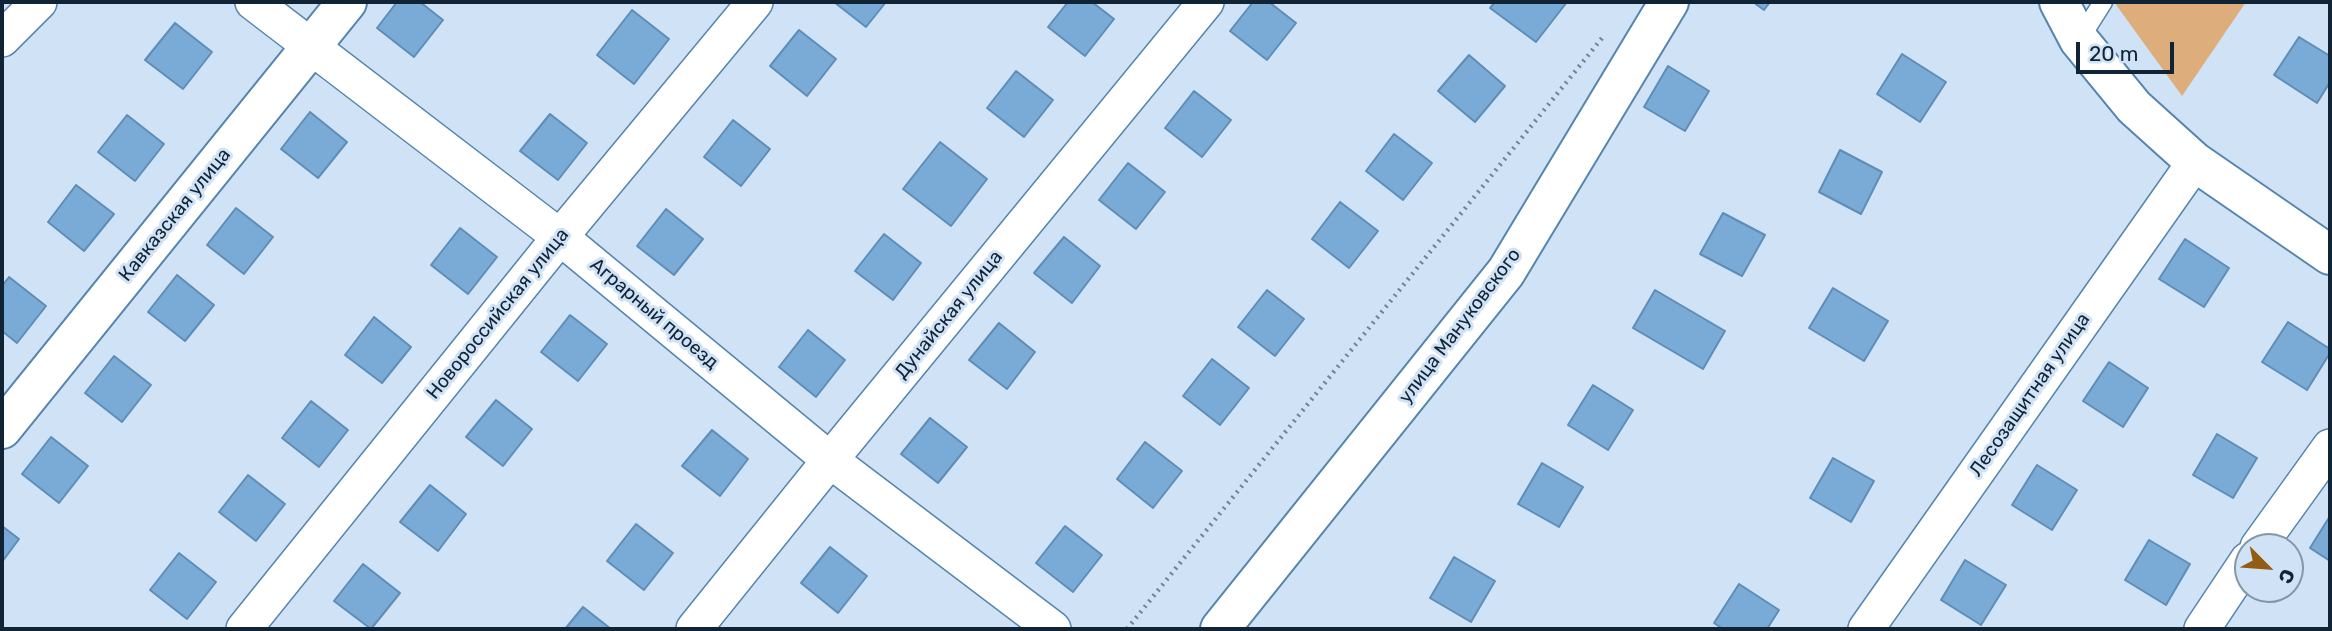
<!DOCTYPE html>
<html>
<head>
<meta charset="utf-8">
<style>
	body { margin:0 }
	#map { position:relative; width:2332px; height:631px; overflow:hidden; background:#d0e3f6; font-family:Rubik,sans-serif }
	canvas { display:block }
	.frame { position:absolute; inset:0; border:4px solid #112435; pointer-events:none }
	.north { position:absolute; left:2234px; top:533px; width:70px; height:70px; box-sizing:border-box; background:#d0e3f6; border:2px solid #8497a9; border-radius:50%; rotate:115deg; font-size:19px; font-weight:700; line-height:28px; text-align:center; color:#112435 }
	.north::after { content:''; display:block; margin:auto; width:24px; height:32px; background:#935c14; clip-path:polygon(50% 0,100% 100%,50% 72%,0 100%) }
	.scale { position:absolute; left:2076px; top:42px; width:98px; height:32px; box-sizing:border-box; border:4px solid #112435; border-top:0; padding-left:9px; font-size:21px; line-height:24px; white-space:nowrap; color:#112435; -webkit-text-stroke:5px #d0e3f6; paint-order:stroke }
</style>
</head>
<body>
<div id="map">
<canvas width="2332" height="631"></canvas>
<div class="frame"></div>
<div class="north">С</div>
<div class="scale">20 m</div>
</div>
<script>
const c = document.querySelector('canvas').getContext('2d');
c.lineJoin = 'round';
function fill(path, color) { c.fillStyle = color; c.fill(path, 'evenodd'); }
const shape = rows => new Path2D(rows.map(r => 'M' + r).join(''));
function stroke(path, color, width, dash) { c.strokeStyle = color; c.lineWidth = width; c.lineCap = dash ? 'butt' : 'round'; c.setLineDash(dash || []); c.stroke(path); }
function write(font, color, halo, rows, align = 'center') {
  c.font = font + ' Rubik,sans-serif'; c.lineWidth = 6; c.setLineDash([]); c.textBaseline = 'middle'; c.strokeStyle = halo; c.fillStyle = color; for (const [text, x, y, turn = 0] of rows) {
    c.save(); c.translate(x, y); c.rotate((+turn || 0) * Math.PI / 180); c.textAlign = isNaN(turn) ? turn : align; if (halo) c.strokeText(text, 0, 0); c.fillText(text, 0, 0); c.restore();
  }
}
fill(shape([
	[2114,2,2246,2,2182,96]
]), '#ddae7c');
const building = shape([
	[397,2,420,2,443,20,414,57,377,28,397,2],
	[834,2,886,2,866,27,834,2],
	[1068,2,1092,2,1114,19,1085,56,1048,27,1068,2],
	[1253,2,1269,2,1296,23,1267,60,1230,31,1253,2],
	[1495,2,1567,2,1536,42,1490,8,1495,2],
	[1753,2,1770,2,1764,10,1753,2],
	[632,10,669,39,634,84,597,55,632,10],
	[175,23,212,52,183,89,145,60,175,23],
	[799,30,836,59,807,96,770,66,799,30],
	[2299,37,2330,56,2330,82,2317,103,2274,75,2299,37],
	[1902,54,1946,82,1920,122,1877,94,1902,54],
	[1469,55,1505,86,1475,122,1438,91,1469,55],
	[1668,66,1709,91,1685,131,1644,107,1668,66],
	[1016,71,1053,100,1024,137,987,108,1016,71],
	[1194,91,1231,120,1202,157,1165,128,1194,91],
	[310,112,347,142,318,178,281,149,310,112],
	[550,114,587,143,558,180,520,151,550,114],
	[127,115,164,144,135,181,98,152,127,115],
	[733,120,770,149,741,186,704,157,733,120],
	[1394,134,1432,163,1403,200,1366,171,1394,134],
	[940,142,987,179,951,226,903,189,940,142],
	[1840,150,1882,172,1861,214,1819,192,1840,150],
	[1128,163,1165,192,1136,229,1099,200,1128,163],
	[76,185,114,214,84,251,48,222,76,185],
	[1340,202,1378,231,1349,268,1312,239,1340,202],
	[236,208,273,237,244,274,207,245,236,208],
	[666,209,703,239,674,275,637,246,666,209],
	[1723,213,1765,235,1742,276,1700,254,1723,213],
	[460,228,497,257,468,294,431,265,460,228],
	[884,234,921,263,893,300,855,271,884,234],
	[1064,237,1100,266,1072,303,1034,273,1064,237],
	[2185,239,2229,268,2204,307,2159,279,2185,239],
	[177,275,214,305,185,341,148,312,177,275],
	[9,277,46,306,17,343,2,331,2,286,9,277],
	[1833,288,1888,321,1864,361,1809,328,1833,288],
	[1267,290,1304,319,1275,356,1238,327,1267,290],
	[1655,290,1725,331,1703,369,1633,328,1655,290],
	[570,315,607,344,578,381,541,352,570,315],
	[374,317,411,347,382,383,345,355,374,317],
	[2288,322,2330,349,2330,353,2307,390,2262,362,2288,322],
	[999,323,1035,352,1007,389,969,360,999,323],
	[808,330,845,360,816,397,779,367,808,330],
	[114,356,151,385,122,422,85,393,114,356],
	[1212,359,1249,388,1220,425,1183,396,1212,359],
	[2109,362,2148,388,2123,427,2083,401,2109,362],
	[1593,385,1633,410,1608,450,1568,425,1593,385],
	[496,400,532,429,503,466,466,437,496,400],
	[311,401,348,430,319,467,282,438,311,401],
	[930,418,967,447,938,483,901,454,930,418],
	[712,430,748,459,720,496,682,466,712,430],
	[2217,434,2257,458,2233,498,2193,475,2217,434],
	[51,437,88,466,59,503,22,474,51,437],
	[1145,442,1182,471,1153,508,1117,479,1145,442],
	[1833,458,1874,481,1851,522,1810,498,1833,458],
	[1542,463,1583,487,1559,527,1518,504,1542,463],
	[2037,465,2077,490,2052,530,2012,505,2037,465],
	[248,475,285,504,256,541,219,512,248,475],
	[430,485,466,514,438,551,400,522,430,485],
	[2330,516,2330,561,2310,548,2330,516],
	[636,524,673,553,644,590,607,561,636,524],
	[2,526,19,539,2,562,2,526],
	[1065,526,1102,555,1073,592,1036,563,1065,526],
	[2149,540,2190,564,2166,605,2125,580,2149,540],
	[830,547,867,576,838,613,801,583,830,547],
	[179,553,216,582,187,619,150,590,179,553],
	[1454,557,1495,581,1471,622,1430,598,1454,557],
	[1965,560,2006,585,1981,625,1941,600,1965,560],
	[363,564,400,593,371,629,334,601,363,564],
	[1739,584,1779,610,1767,629,1723,629,1714,623,1739,584],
	[583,607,611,629,565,629,583,607]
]);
fill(building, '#7aaad6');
stroke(building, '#5e8db7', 2);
const service = shape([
	[2079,40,2103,2]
]);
const minor = shape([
	[253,2,560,237,830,460,1053,629],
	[2,39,39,2],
	[2258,547,2330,447],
	[244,629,560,237,755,2],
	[694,629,830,460,1206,2],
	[1866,629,2195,162],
	[2202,629,2248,560]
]);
const tertiary = shape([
	[2059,2,2079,40,2134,107,2195,162,2330,255],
	[2,429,347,2],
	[1220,629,1506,272,1669,2]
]);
stroke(service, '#5584ae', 21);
stroke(minor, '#5584ae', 38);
stroke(tertiary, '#5584ae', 42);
stroke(shape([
	[1127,629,1602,38]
]), '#718496', 4.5, [2, 5]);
stroke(service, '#fff', 18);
stroke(minor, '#fff', 35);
stroke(tertiary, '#fff', 38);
write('19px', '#112435', '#d0e3f6', [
	["Кавказская улица",175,215,-51],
	["Новороссийская улица",498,314,-51],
	["Аграрный проезд",654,314,40],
	["Дунайская улица",949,315,-51],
	["улица Мануковского",1460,326,-53],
	["Лесозащитная улица",2030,395,-55]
]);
</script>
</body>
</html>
